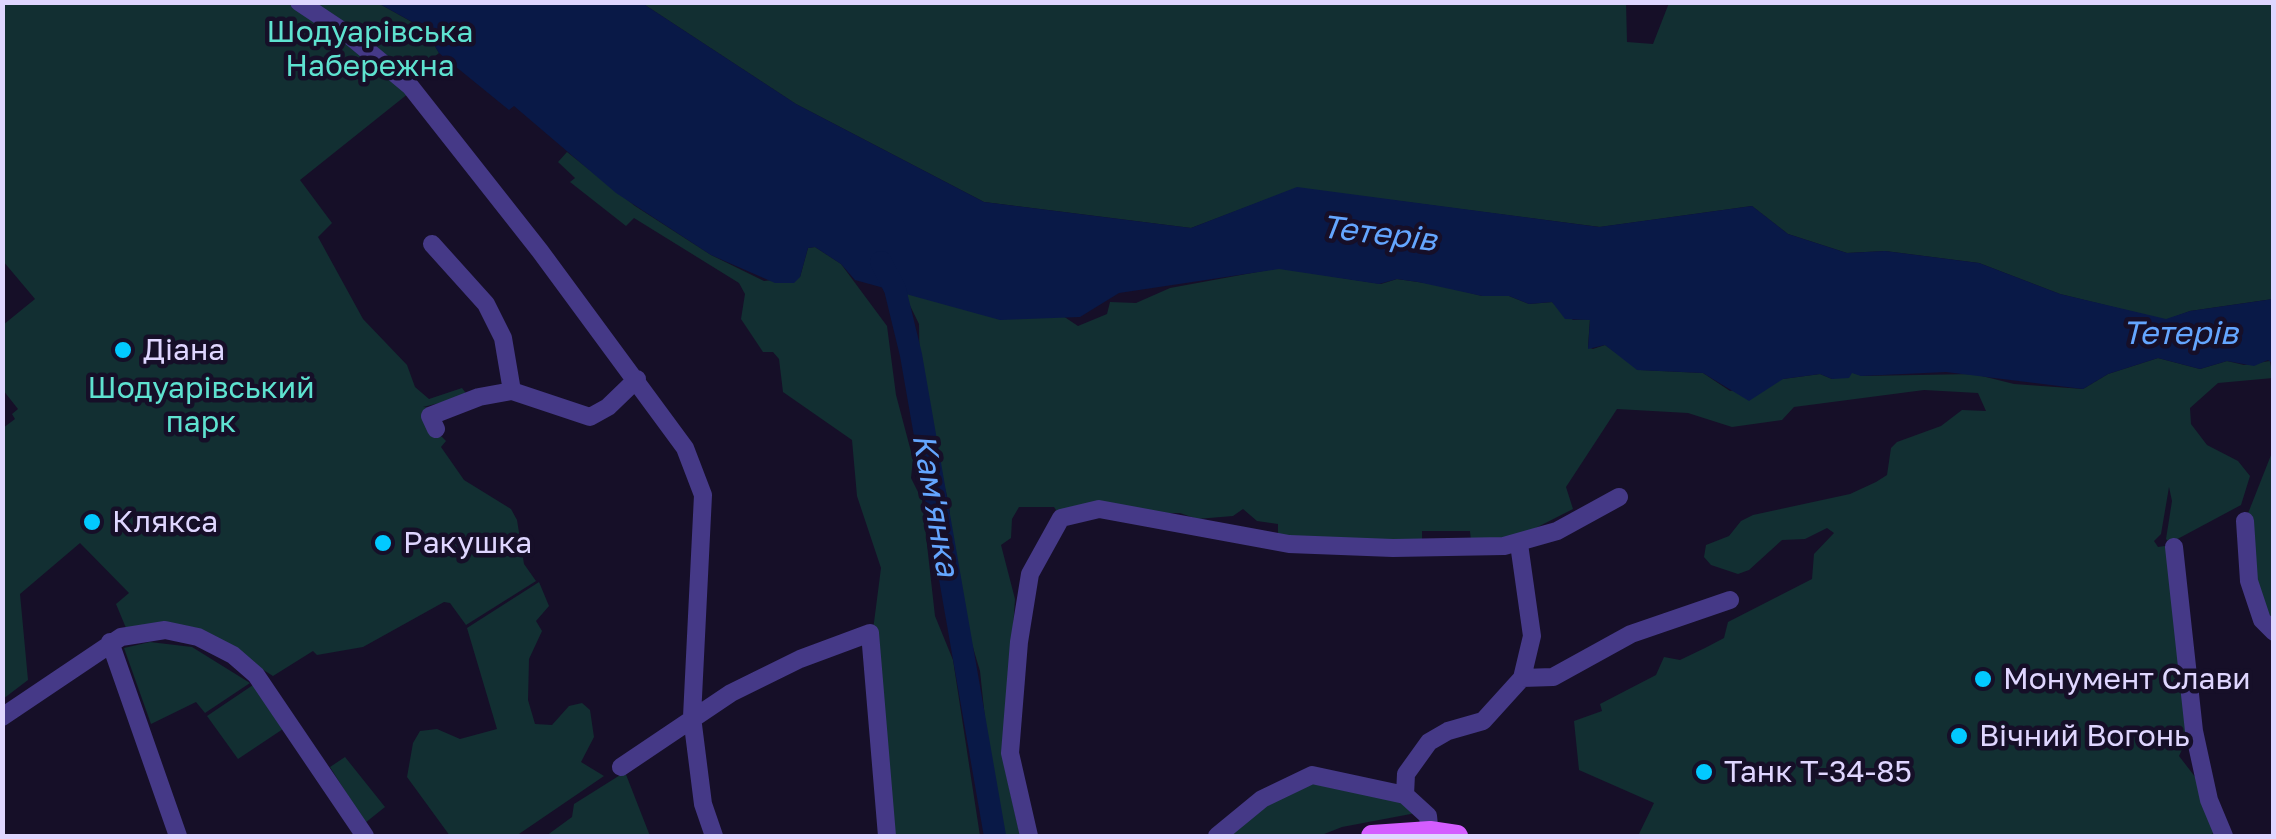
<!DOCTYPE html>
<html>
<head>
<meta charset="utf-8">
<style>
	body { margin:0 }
	#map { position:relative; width:2276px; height:839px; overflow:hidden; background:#160f28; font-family:"Golos Text",sans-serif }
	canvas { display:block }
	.frame { position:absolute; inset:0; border:5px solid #dfd6ff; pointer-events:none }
</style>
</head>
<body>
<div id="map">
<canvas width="2276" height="839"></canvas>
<div class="frame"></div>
</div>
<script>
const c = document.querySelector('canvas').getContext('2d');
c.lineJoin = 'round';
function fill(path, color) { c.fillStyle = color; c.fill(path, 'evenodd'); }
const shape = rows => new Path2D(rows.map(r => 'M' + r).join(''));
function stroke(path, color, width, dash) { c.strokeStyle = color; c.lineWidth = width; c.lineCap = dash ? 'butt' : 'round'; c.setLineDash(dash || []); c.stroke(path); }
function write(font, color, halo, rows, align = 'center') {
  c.font = font + ' "Golos Text",sans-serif'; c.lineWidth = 9; c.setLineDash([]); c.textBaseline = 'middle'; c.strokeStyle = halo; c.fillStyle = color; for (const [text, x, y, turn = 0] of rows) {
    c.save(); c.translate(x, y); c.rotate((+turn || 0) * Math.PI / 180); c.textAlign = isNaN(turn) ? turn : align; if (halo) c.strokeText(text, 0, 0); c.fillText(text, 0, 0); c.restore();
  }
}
fill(shape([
	[1626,2,1627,42,1653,44,1669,3,2273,3,2273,299,2190,311,2166,320,2060,294,1979,263,1885,251,1847,253,1788,234,1752,206,1600,227,1297,188,1191,228,984,202,796,104,642,3],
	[2,3,378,3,435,35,432,41,439,53,410,77,409,93,300,180,332,223,318,237,363,319,407,365,415,387,429,399,462,388,468,396,423,407,438,408,430,425,446,441,441,447,464,480,511,509,517,520,524,564,536,581,466,625,450,603,444,602,363,647,317,655,313,651,273,676,196,628,162,623,126,628,116,604,129,593,80,543,20,594,28,680,3,699,3,428,15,419,12,414,18,409,3,390,3,325,35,299,3,261],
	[567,152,635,206,711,255,764,281,800,277,808,248,815,247,841,264,887,326,896,395,913,459,911,478,922,500,935,616,953,660,980,836,890,836,872,638,881,568,857,496,852,440,783,392,779,359,773,352,763,352,741,319,745,294,739,283,634,218,626,226,570,182,575,178,558,162],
	[1279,268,1381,284,1397,279,1439,285,1482,296,1509,296,1529,304,1552,302,1573,320,1590,319,1588,347,1593,349,1605,345,1641,370,1703,373,1730,391,1783,379,1820,374,1832,379,1852,372,1862,376,1974,374,2014,384,2083,389,2108,374,2158,358,2200,369,2227,361,2244,365,2270,361,2273,378,2218,383,2190,408,2191,424,2207,445,2238,461,2250,476,2241,505,2170,543,2166,539,2172,501,2169,487,2161,534,2154,541,2158,547,2171,545,2188,737,2179,756,2196,778,2215,832,2208,836,1638,836,1654,803,1579,770,1574,721,1602,711,1600,704,1656,675,1664,657,1680,660,1705,648,1724,638,1728,622,1812,579,1814,554,1834,533,1827,528,1805,539,1782,540,1749,570,1738,574,1711,565,1704,557,1706,545,1729,536,1741,521,1753,515,1850,494,1876,482,1887,475,1891,448,1897,442,1941,426,1962,410,1986,411,1978,393,1924,390,1794,407,1782,420,1732,427,1688,413,1617,409,1566,487,1573,509,1512,540,1471,541,1470,531,1422,531,1422,544,1278,538,1278,524,1257,521,1243,509,1233,516,1197,519,1180,513,1058,513,1054,507,1019,507,1012,519,1011,538,1001,545,1015,599,1004,764,1020,836,1002,836,996,823,980,671,955,587,949,504,920,390,919,324,900,285,1063,316,1078,326,1107,314,1110,302,1136,303,1170,288],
	[2273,450,2273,632,2262,620,2245,521],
	[539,582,549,606,536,621,542,631,529,659,528,700,535,724,552,725,569,706,582,703,590,710,594,737,581,762,604,776,516,836,450,836,407,777,413,743,420,731,437,729,460,739,497,729,467,628],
	[150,642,192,647,250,683,205,713,196,702,151,724,124,648],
	[253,685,283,729,238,759,207,716],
	[345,757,385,807,365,823,330,767],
	[625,772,650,836,546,836,572,817,574,804],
	[1311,783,1399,800,1416,813,1342,827,1319,836,1224,836,1252,813]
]), '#122f32');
fill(shape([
	[378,3,642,3,796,104,984,202,1191,228,1297,187,1599,227,1752,206,1788,234,1847,253,1885,251,1979,263,2060,294,2166,319,2190,311,2273,299,2273,364,2268,360,2254,366,2227,361,2200,369,2158,358,2108,374,2083,389,1946,372,1861,376,1852,373,1849,378,1832,379,1820,374,1783,379,1749,401,1703,373,1637,370,1605,345,1588,349,1590,320,1565,319,1552,302,1529,304,1509,296,1482,296,1418,282,1397,279,1379,284,1279,269,1119,293,1080,317,1000,320,855,280,841,264,815,247,808,248,800,277,794,283,775,283,711,255,616,193,514,106,509,110,439,53,432,41,434,34]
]), '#091947');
stroke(shape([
	[881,262,895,289,911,355,995,836]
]), '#091947', 22);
stroke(shape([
	[299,2,350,36,410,86,540,251,685,448,703,495,692,717,703,804,714,836],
	[432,244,486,304,503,338,512,391,590,417,608,407,637,379],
	[436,429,430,416,479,397,512,391],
	[2245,521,2249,581,2262,620,2274,632],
	[2174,547,2194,731,2209,800,2224,836],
	[110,642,178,836],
	[1522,678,1553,677,1631,634,1730,600],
	[2,717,121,637,165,630,198,637,233,655,256,675,365,836],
	[621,767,731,693,800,659,870,633,887,836],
	[1405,795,1406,774,1429,742,1448,731,1483,721,1522,678,1532,636,1519,544],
	[1029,836,1010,753,1019,642,1030,574,1061,518,1099,509,1289,544,1393,548,1504,546,1557,531,1619,497],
	[1217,836,1262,799,1312,775,1405,795,1428,816,1430,836]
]), '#453987', 18);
stroke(shape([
	[1372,836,1430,832,1457,836]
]), '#d45dff', 22);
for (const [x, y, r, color] of [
	[123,350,10,"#02c9ff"],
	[92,522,10,"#02c9ff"],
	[383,543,10,"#02c9ff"],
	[1983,679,10,"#02c9ff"],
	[1959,736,10,"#02c9ff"],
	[1704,772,10,"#02c9ff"]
]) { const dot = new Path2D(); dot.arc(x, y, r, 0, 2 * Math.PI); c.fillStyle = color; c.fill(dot); stroke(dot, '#160f28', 4); }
write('30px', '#5ee2d0', '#160f28', [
	["Шодуарівська",370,32],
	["Набережна",370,66],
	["Шодуарівський",201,388],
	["парк",201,422]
]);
write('30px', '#dfd6ff', '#160f28', [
	["Діана",143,350],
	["Клякса",112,522],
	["Ракушка",403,543],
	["Монумент Слави",2003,679],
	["Вічний Вогонь",1979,736],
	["Танк Т-34-85",1724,772]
], 'left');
write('italic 32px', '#64a6ff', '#160f28', [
	["Тетерів",1379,234,7],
	["Тетерів",2180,334],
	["Кам'янка",935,505,80]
]);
</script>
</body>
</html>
